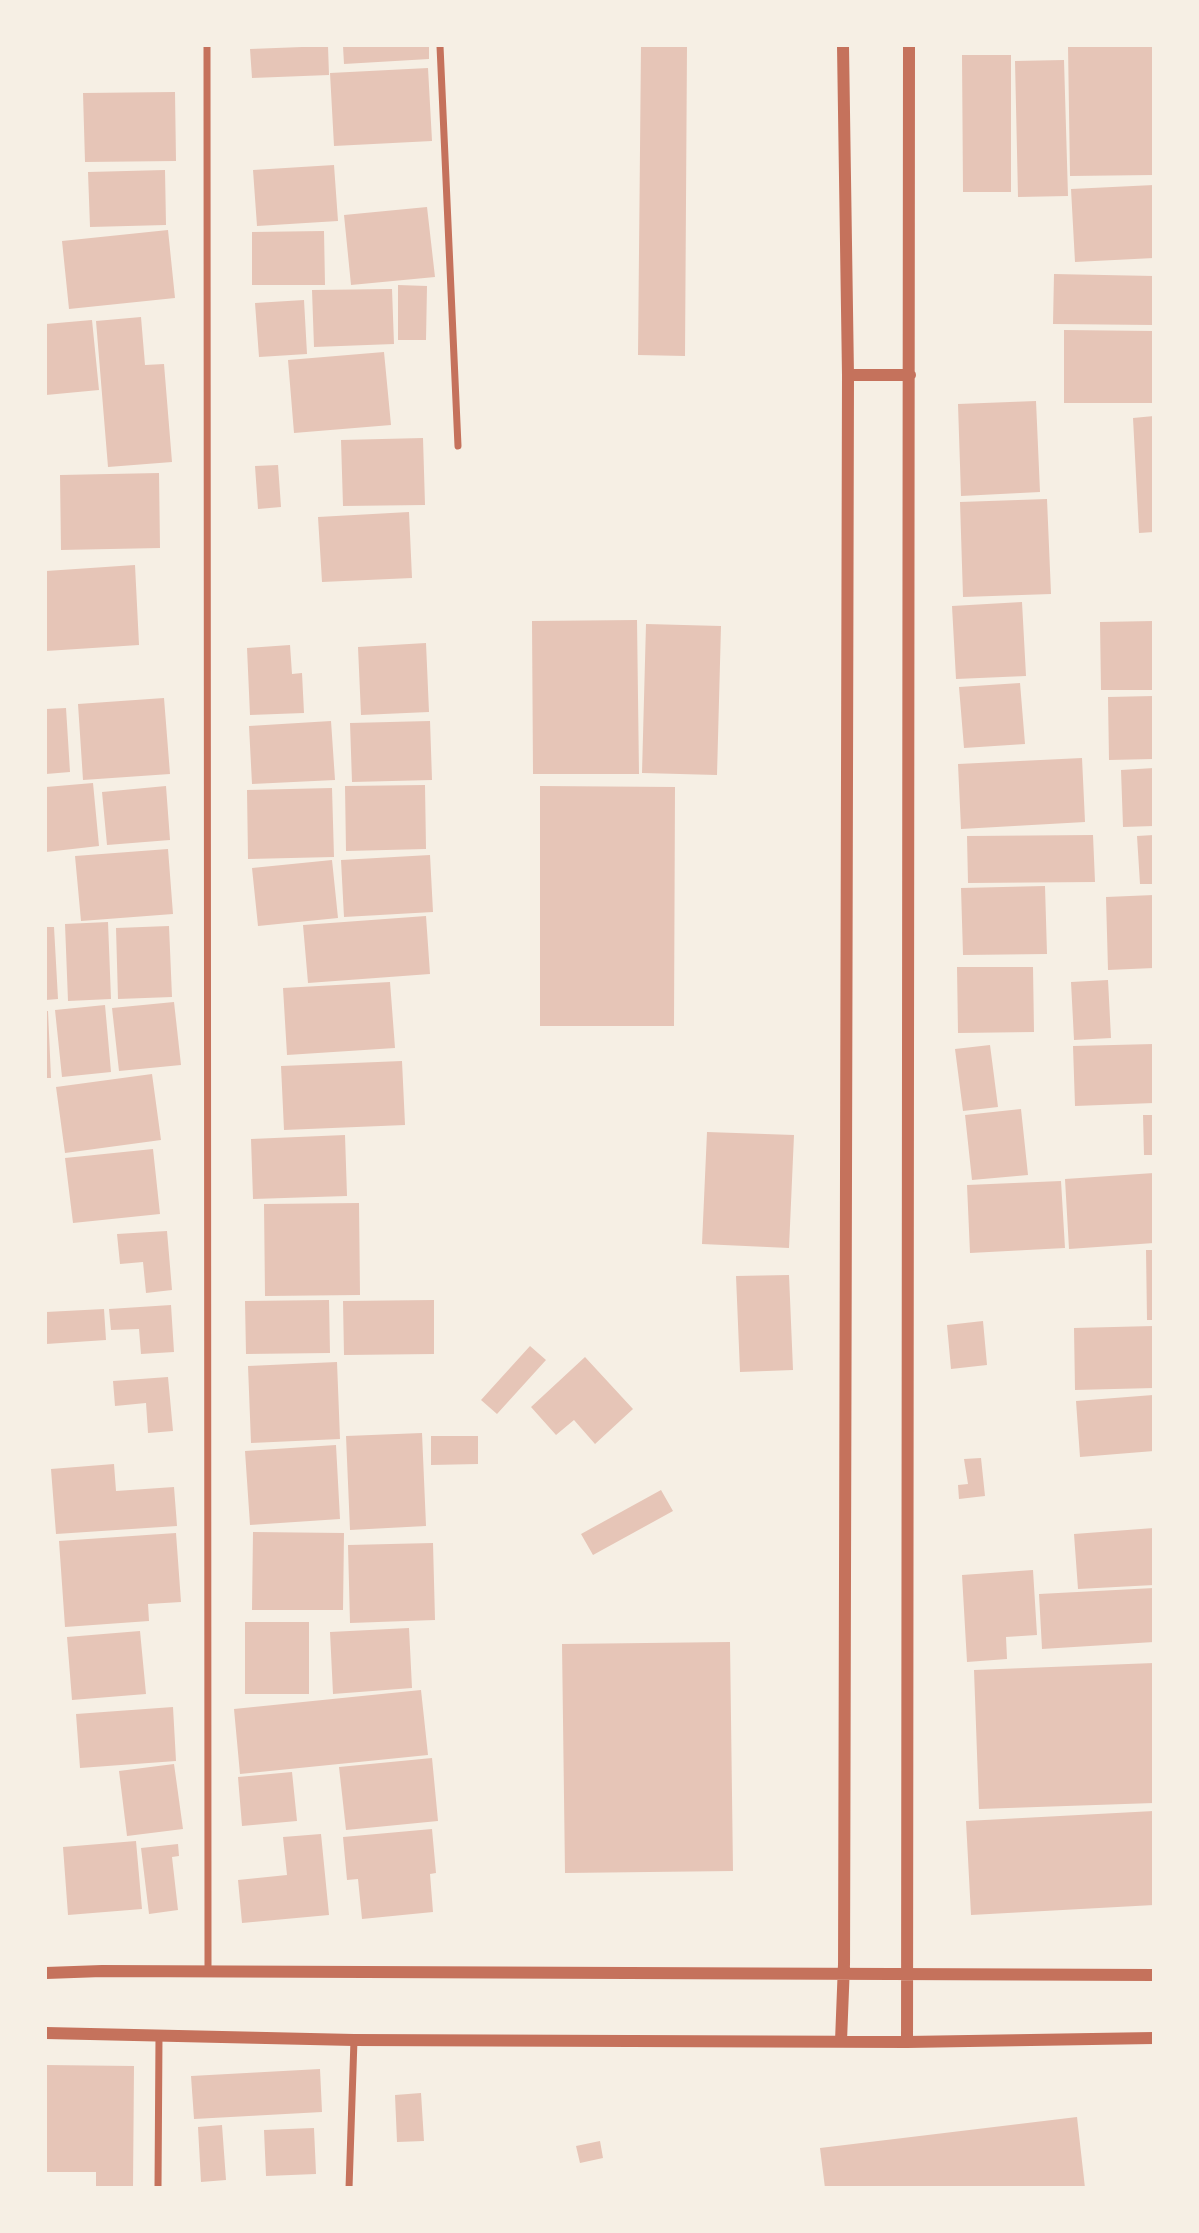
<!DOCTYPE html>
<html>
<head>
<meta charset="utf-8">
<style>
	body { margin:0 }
	#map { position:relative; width:1199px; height:2233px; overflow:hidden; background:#f6efe4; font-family:Jost,sans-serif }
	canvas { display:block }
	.frame { position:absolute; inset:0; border:47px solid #f6efe4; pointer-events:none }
</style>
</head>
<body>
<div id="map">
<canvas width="1199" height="2233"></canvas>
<div class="frame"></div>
</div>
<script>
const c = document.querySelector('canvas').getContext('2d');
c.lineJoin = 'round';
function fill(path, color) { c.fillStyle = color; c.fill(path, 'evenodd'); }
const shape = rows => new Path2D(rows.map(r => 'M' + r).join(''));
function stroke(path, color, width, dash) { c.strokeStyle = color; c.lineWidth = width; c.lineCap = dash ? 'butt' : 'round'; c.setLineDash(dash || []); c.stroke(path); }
fill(shape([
	[328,46,329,75,252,78,250,49],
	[343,46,429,46,429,59,344,64],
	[641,46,687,46,685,356,638,355],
	[1068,46,1154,46,1154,175,1070,176],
	[962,55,1011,55,1011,192,963,192],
	[1064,60,1068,196,1018,197,1015,61],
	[428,68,432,141,334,146,330,73],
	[175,92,176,161,85,162,83,93],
	[334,165,338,221,257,226,253,170],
	[165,170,166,225,90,227,88,172],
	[1154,185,1154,258,1075,262,1071,189],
	[427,207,435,277,351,285,344,215],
	[168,230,175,298,69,309,62,241],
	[324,231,325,285,252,285,252,232],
	[1054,274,1154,276,1154,325,1053,324],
	[398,285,427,286,426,340,398,340],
	[392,289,394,344,314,347,312,290],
	[304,300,307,354,259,357,255,303],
	[141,317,145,365,164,364,172,462,108,467,96,321],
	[92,320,99,390,46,395,46,324],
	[1064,330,1154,331,1154,403,1064,403],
	[384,352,391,425,294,433,288,360],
	[1036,401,1040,492,961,496,958,404],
	[1154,416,1154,532,1139,533,1133,418],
	[423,438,425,505,343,506,341,440],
	[278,465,281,507,258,509,255,466],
	[159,473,160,548,61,550,60,475],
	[1047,499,1051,594,963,597,960,502],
	[409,512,412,578,322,582,318,517],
	[135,565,139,645,46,651,46,571],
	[1022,602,1026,676,956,679,952,606],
	[637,620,639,774,533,774,532,621],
	[1154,621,1154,690,1101,690,1100,622],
	[646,624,721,626,717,775,642,773],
	[426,643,429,712,361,715,358,647],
	[290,645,292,674,302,673,304,713,250,715,247,648],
	[1020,683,1025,744,964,748,959,687],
	[1154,696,1154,759,1109,760,1108,697],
	[164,698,170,774,83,780,78,704],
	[66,708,70,772,46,774,46,709],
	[331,721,335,780,252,784,249,726],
	[430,721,432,780,352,782,350,723],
	[1082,758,1085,822,961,829,958,764],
	[1154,768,1154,826,1123,827,1121,770],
	[93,783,99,846,46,852,46,787],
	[425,785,426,849,346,851,345,786],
	[166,786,170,840,107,845,102,792],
	[540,786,675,787,674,1026,540,1026],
	[332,788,334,857,248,859,247,790],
	[1093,835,1095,882,968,883,967,836],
	[1154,835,1154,884,1140,884,1137,836],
	[168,849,173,914,81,921,75,856],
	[430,855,433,912,344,917,341,860],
	[332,860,338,918,258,926,252,868],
	[1045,886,1047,954,963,955,961,888],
	[1154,895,1154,968,1108,970,1106,897],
	[426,916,430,974,308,983,303,925],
	[108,922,111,999,68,1001,65,924],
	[169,926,172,997,118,999,116,928],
	[46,927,54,927,58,999,46,1000],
	[957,967,1033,967,1034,1032,958,1033],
	[1108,980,1111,1038,1074,1040,1071,982],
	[390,982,395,1048,287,1055,283,988],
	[174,1002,181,1065,119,1071,112,1008],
	[105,1005,111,1072,62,1077,55,1010],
	[46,1011,48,1011,51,1078,46,1078],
	[1154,1044,1154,1103,1075,1106,1073,1046],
	[990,1045,998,1107,963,1111,955,1049],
	[402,1061,405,1125,284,1130,281,1066],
	[152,1074,161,1140,65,1153,56,1087],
	[1021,1109,1028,1175,972,1180,965,1115],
	[1143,1115,1154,1115,1154,1155,1144,1155],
	[707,1132,794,1135,789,1248,702,1244],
	[345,1135,347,1196,253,1199,251,1139],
	[153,1149,160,1214,73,1223,65,1158],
	[1154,1173,1154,1243,1069,1249,1065,1179],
	[1061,1181,1065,1248,970,1253,967,1185],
	[359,1203,360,1295,265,1296,264,1204],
	[167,1231,172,1290,146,1293,143,1262,120,1264,117,1234],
	[1146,1250,1154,1250,1154,1320,1147,1320],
	[789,1275,793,1370,740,1372,736,1276],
	[329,1300,330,1353,246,1354,245,1301],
	[434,1300,434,1354,344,1355,343,1301],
	[171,1305,174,1352,141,1354,139,1329,111,1330,109,1309],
	[104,1309,106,1340,46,1344,46,1312],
	[983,1321,987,1365,951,1369,947,1325],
	[1154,1326,1154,1388,1075,1390,1074,1328],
	[530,1346,546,1360,497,1414,481,1400],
	[585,1357,633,1409,595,1444,574,1420,556,1435,531,1407],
	[337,1362,340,1439,251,1443,248,1366],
	[168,1377,173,1431,148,1433,146,1403,115,1406,113,1381],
	[1153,1395,1154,1451,1080,1457,1076,1401],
	[422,1433,426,1526,350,1530,346,1436],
	[431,1436,478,1436,478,1464,431,1465],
	[336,1445,340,1519,250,1525,245,1451],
	[981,1458,985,1496,959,1499,958,1485,968,1484,964,1459],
	[114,1464,116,1491,174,1487,177,1526,56,1534,51,1469],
	[661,1490,673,1511,593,1555,581,1534],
	[1154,1528,1154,1585,1078,1589,1074,1534],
	[253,1532,344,1533,343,1610,252,1610],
	[176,1533,181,1602,148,1604,149,1621,65,1627,59,1541],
	[433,1543,435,1620,350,1623,348,1545],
	[1033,1570,1037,1635,1006,1637,1007,1659,967,1662,962,1575],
	[1154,1588,1154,1642,1042,1649,1039,1594],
	[245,1622,309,1622,309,1694,245,1694],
	[409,1628,412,1688,333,1694,330,1632],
	[140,1631,146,1694,72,1700,67,1637],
	[730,1642,733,1871,565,1873,562,1644],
	[1154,1663,1154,1803,979,1809,974,1670],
	[421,1690,428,1755,240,1774,234,1709],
	[173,1707,176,1761,80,1768,76,1714],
	[432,1758,438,1821,346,1830,339,1767],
	[174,1764,183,1829,127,1836,119,1771],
	[292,1772,297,1821,242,1826,238,1777],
	[1154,1811,1154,1905,971,1915,966,1821],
	[432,1829,436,1873,430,1874,433,1912,362,1919,358,1879,347,1880,343,1837],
	[321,1834,329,1915,242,1923,238,1880,287,1875,283,1837],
	[136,1841,142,1909,68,1915,63,1847],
	[178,1844,179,1856,172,1857,178,1910,149,1914,141,1848],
	[46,2065,134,2066,133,2188,96,2188,96,2172,46,2172],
	[320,2069,322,2112,194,2119,191,2076],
	[421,2093,424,2141,397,2142,395,2095],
	[1077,2117,1085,2188,825,2188,820,2148],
	[222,2125,226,2180,201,2182,198,2127],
	[314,2128,316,2174,266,2176,264,2130],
	[600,2141,603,2158,580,2163,576,2146]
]), '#e6c5b7');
stroke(shape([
	[207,46,208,1971],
	[440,46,458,446],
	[158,2188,159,2036],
	[349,2188,354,2040]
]), '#c5725c', 7);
stroke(shape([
	[848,375,910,375],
	[46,1973,102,1971,1154,1975],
	[46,2033,354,2040,907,2042,1154,2038],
	[841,2041,844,1964,848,375,843,46],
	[907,2042,909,46]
]), '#c5725c', 12);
</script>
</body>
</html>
